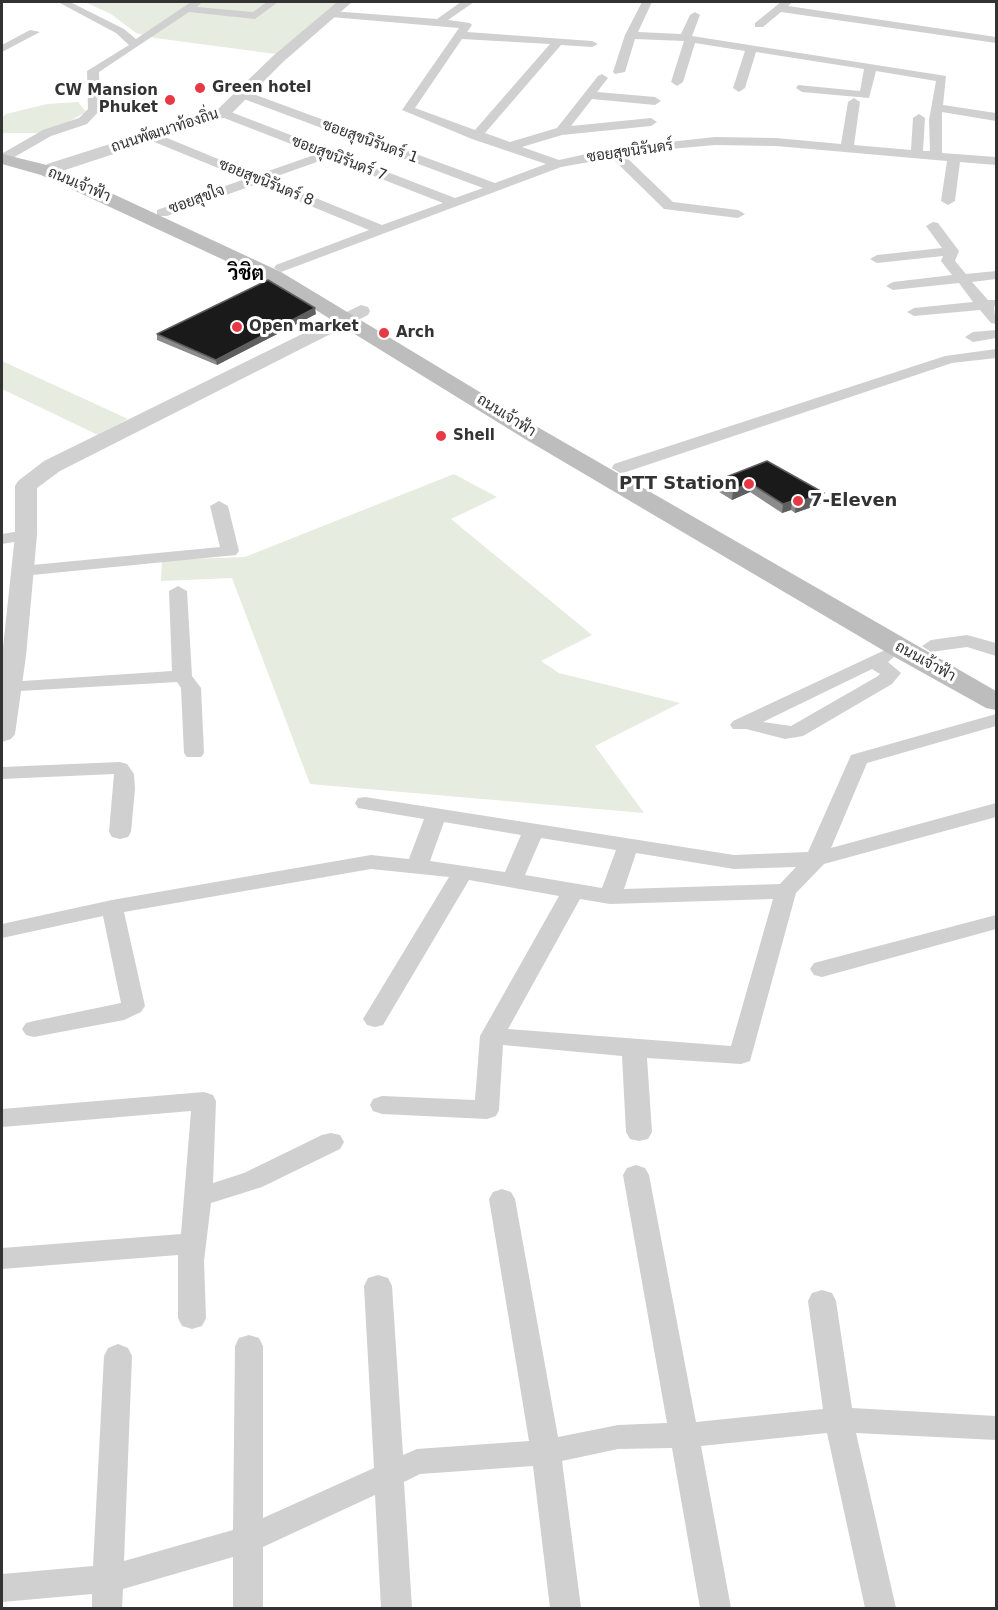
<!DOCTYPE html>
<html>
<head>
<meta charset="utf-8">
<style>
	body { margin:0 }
	#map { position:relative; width:998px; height:1610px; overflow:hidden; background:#fff; font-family:"DejaVu Sans",sans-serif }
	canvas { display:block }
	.frame { position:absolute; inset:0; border:3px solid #333; pointer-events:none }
</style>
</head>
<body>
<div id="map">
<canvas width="998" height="1610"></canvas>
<div class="frame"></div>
</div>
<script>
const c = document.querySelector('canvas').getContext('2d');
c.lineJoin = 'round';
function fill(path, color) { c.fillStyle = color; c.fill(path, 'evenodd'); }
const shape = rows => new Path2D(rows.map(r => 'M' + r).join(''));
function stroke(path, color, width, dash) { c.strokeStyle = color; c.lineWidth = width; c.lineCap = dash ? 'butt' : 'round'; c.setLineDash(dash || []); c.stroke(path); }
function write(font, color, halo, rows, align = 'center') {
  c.font = font + ' "DejaVu Sans",Sarabun,sans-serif'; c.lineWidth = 6; c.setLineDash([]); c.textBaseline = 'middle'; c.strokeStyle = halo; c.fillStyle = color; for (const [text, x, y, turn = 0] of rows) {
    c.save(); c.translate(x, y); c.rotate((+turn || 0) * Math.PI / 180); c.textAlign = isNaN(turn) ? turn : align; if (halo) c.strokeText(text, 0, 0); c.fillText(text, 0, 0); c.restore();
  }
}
fill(shape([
	[85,2,338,2,276,54,155,38,136,33,111,14],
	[78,102,86,112,61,126,42,133,2,133,2,118,6,114,47,104],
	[2,361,128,419,98,435,2,389],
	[454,474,497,497,451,519,592,635,541,661,559,673,680,703,595,746,644,813,310,784,232,578,161,581,162,560,245,557]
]), '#e6ecdf');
fill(shape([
	[58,2,70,2,124,29,136,39,191,2,202,2,197,7,253,12,267,2,278,2,255,19,189,12,99,72,100,110,87,124,51,136,11,159,3,159,3,153,43,130,79,118,88,109,87,71,129,45,116,33,58,2],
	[461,2,474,2,448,20,470,23,472,25,467,32,592,41,598,44,592,47,561,45,485,133,510,142,557,128,598,76,602,74,608,78,597,92,655,97,661,101,655,105,592,99,571,126,651,118,657,122,651,126,562,135,522,147,559,160,613,148,715,137,776,138,841,144,848,102,854,98,860,102,854,145,911,150,913,118,919,114,925,118,923,151,930,151,929,120,936,81,876,71,869,98,802,92,796,88,798,85,860,91,864,69,756,52,745,88,739,92,733,88,745,51,695,43,683,82,677,86,671,82,684,41,635,39,625,72,615,74,613,72,625,35,642,2,652,2,638,32,681,34,690,15,695,12,700,15,692,36,946,76,943,105,996,113,996,121,942,112,942,153,996,157,996,165,960,162,955,201,948,205,941,201,947,161,776,146,715,145,648,151,624,155,673,202,738,210,745,214,738,218,664,209,612,158,561,167,281,272,274,268,276,265,369,230,257,184,167,216,157,216,157,210,245,179,147,139,147,133,155,133,257,175,317,154,219,116,219,110,223,109,455,198,483,188,241,98,241,92,245,91,495,183,546,164,472,139,402,110,459,28,331,17,326,14,331,11,437,19,461,2],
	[462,39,550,44,475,130,415,108,462,39],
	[328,158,443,203,382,225,269,179,328,158],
	[781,2,792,2,788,6,996,37,996,43,781,12,763,27,755,27,755,23,781,2],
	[30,30,40,32,2,52,2,45,30,30],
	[933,222,938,223,959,251,955,261,966,274,996,271,996,279,972,282,988,300,996,300,994,308,996,324,991,323,980,310,914,316,907,312,914,308,973,302,959,283,893,290,886,286,893,282,952,275,941,261,943,256,877,263,870,259,877,255,942,248,926,226,933,222],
	[996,330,996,338,973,342,965,337,973,332,996,330],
	[996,349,996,358,952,363,626,472,620,473,612,468,614,464,945,356,996,349],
	[219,501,228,506,239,551,236,555,22,576,13,571,22,566,220,547,210,506,219,501],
	[26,530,35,535,32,539,2,544,2,534,26,530],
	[178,586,187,591,192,676,201,688,204,753,201,757,187,757,184,753,181,688,177,682,2,692,2,684,8,682,172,671,169,591,178,586],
	[967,635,996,643,996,656,967,647,931,652,922,646,931,640,967,635],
	[885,650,895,656,888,662,901,673,892,684,803,736,785,739,746,729,733,729,730,725,733,721,885,650],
	[872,669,880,674,878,676,791,726,763,722,872,669],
	[996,714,996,726,867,763,831,848,996,803,996,817,824,864,796,893,750,1061,741,1064,647,1058,652,1132,648,1139,639,1141,630,1139,626,1132,622,1056,503,1045,499,1110,496,1116,487,1119,382,1114,373,1111,370,1105,373,1099,382,1096,475,1100,480,1036,559,896,469,880,383,1025,375,1027,367,1025,363,1019,449,877,371,869,124,912,145,1006,141,1012,124,1020,34,1037,26,1035,22,1029,26,1023,34,1021,121,1003,103,916,2,938,2,924,112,900,371,855,409,859,424,819,358,808,355,803,358,798,365,797,734,855,808,852,851,755,996,714],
	[444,822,521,835,505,872,430,861,444,822],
	[541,838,616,850,602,888,525,875,541,838],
	[636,853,734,869,796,867,780,884,624,889,636,853],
	[580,899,610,904,773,899,731,1046,508,1029,580,899],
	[120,762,127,764,134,774,135,789,131,832,128,837,120,839,112,837,109,832,114,774,2,779,2,767,120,762],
	[996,915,996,929,822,977,814,975,810,969,814,963,996,915],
	[204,1092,213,1095,216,1101,213,1183,244,1173,322,1135,331,1133,340,1135,344,1142,340,1149,262,1187,211,1203,204,1261,206,1318,202,1326,192,1329,182,1326,178,1318,178,1255,2,1269,2,1248,181,1234,191,1111,2,1127,2,1109,204,1092],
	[636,1165,645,1168,649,1175,696,1422,823,1409,808,1301,812,1293,822,1290,832,1293,836,1301,852,1408,996,1416,996,1440,856,1433,896,1608,865,1608,827,1433,701,1446,731,1608,700,1608,672,1448,618,1449,562,1461,581,1608,550,1608,533,1466,420,1474,404,1482,412,1608,381,1608,375,1495,263,1547,263,1608,233,1608,233,1557,123,1589,122,1608,92,1608,92,1594,2,1602,2,1574,93,1566,104,1356,108,1348,118,1344,128,1348,132,1356,124,1561,233,1530,235,1346,239,1338,249,1335,259,1338,263,1346,263,1518,374,1468,364,1286,368,1278,378,1275,388,1278,392,1286,403,1455,417,1449,529,1441,489,1199,493,1192,502,1189,511,1192,515,1199,558,1437,618,1425,667,1423,623,1175,627,1168,636,1165]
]), '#d0d0d0');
fill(shape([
	[337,2,352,2,283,62,229,116,59,172,53,173,45,168,47,164,217,110,273,56,337,2],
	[361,305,368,307,370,311,368,315,60,471,37,488,37,535,26,656,15,734,11,739,2,742,2,657,15,535,15,486,18,481,44,461,361,305]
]), '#d0d0d0');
fill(shape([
	[2,154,55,167,281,272,541,429,996,691,996,710,986,708,891,655,525,439,267,280,41,175,2,164,2,154]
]), '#bdbdbd');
fill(shape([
	[316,314,217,365,157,340,157,334],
	[767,461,823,503,795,513,791,510,782,513,750,492,732,500,716,490,716,481]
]), '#8c8c8c');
fill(shape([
	[315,308,316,314,217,365,216,360],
	[750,483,750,492,732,500,733,490],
	[824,493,823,503,795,513,796,503],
	[792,501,791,510,782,513,783,504]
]), '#5f5f5f');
const building = shape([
	[268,280,315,308,216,360,157,334,268,280],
	[767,461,824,493,796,503,792,501,783,504,750,483,733,490,716,481,767,461]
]);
fill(building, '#1a1a1a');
stroke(building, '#5f5f5f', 1.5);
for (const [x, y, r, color] of [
	[200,88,6,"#e63946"],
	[170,100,6,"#e63946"],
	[237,327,6,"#e63946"],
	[384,333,6,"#e63946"],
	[441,436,6,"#e63946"],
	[749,484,6,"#e63946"],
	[798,501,6,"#e63946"]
]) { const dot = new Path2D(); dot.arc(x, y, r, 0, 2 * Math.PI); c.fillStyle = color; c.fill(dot); stroke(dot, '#fff', 2); }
write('bold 15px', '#333', '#fff', [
	["Green hotel",212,88],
	["CW Mansion",158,91,"right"],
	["Phuket",158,108,"right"],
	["Open market",249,327],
	["Arch",396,333],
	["Shell",453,436]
], 'left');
write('15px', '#333', '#fff', [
	["ถนนพัฒนาท้องถิ่น",165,131,-18],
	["ซอยสุขนิรันดร์ 1",370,142,20],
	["ซอยสุขนิรันดร์",630,152,-8],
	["ซอยสุขนิรันดร์ 7",339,159,21],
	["ซอยสุขนิรันดร์ 8",266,183,22],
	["ถนนเจ้าฟ้า",79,185,23],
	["ซอยสุขใจ",197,200,-20],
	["ถนนเจ้าฟ้า",506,416,32],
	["ถนนเจ้าฟ้า",925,662,29]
]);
write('bold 18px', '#333', '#fff', [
	["PTT Station",737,484],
	["7-Eleven",810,501,"left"]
], 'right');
write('bold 20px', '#000', '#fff', [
	["วิชิต",246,275]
]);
</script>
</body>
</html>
